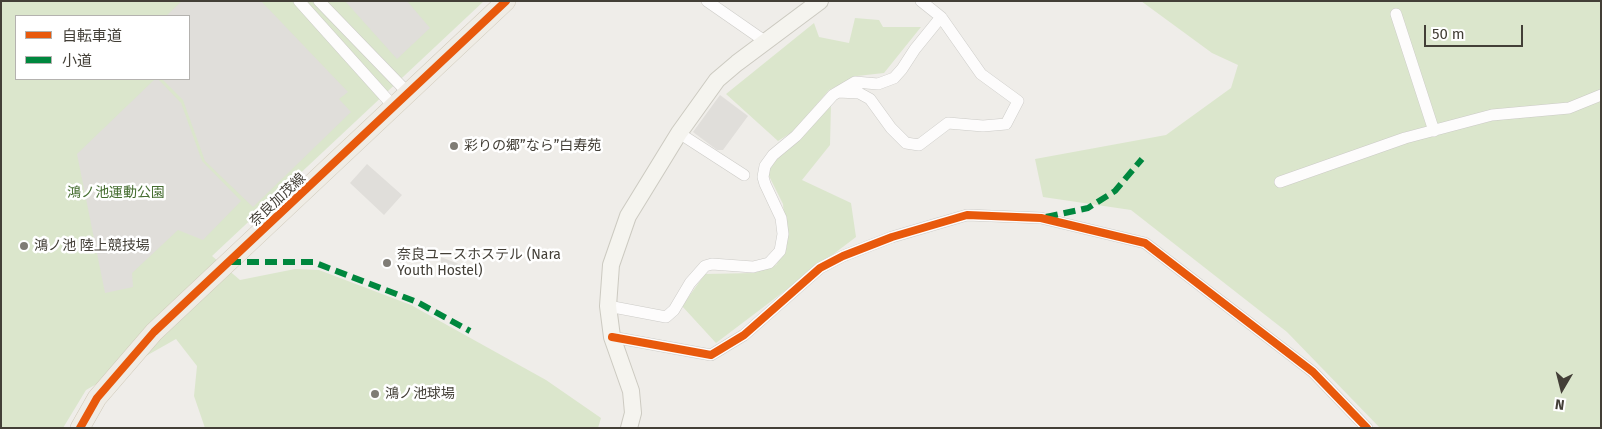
<!DOCTYPE html>
<html>
<head>
<meta charset="utf-8">
<style>
	body { margin:0 }
	#map { position:relative; width:1602px; height:429px; overflow:hidden; background:#efede9; font-family:"Fira Sans","Noto Sans JP",sans-serif }
	canvas { display:block }
	.frame { position:absolute; inset:0; border:2px solid #433f37; pointer-events:none }
	.legend { position:absolute; left:15px; top:15px; width:175px; height:65px; box-sizing:border-box; background:#fff; border:1px solid #b4b2af; margin:0; padding:6px 9px; list-style:none; font-size:15px; color:#433f37 }
	.legend li { display:flex; align-items:center; gap:10px; height:25px }
	.legend b { width:25px; border:1px solid #b4b2af }
	.north { position:absolute; left:1537px; top:364px; width:50px; height:50px; -webkit-text-stroke:4px #fff; paint-order:stroke; rotate:188deg; font-size:14px; font-weight:700; line-height:20px; text-align:center; color:#433f37 }
	.north::after { content:''; display:block; margin:auto; width:18px; height:22px; background:#433f37; clip-path:polygon(50% 0,100% 100%,50% 72%,0 100%) }
	.scale { position:absolute; left:1424px; top:25px; width:99px; height:22px; box-sizing:border-box; border:2px solid #433f37; border-top:0; padding-left:6px; font-size:15px; line-height:18px; white-space:nowrap; color:#433f37; -webkit-text-stroke:4px #fff; paint-order:stroke }
</style>
</head>
<body>
<div id="map">
<canvas width="1602" height="429"></canvas>
<div class="frame"></div>
<ul class="legend">
<li><b style="height:6px;background:#e8590c"></b>自転車道</li>
<li><b style="height:6px;background:#00873e"></b>小道</li>
</ul>
<div class="north">N</div>
<div class="scale">50 m</div>
</div>
<script>
const c = document.querySelector('canvas').getContext('2d');
c.lineJoin = 'round';
function fill(path, color) { c.fillStyle = color; c.fill(path, 'evenodd'); }
const shape = rows => new Path2D(rows.map(r => 'M' + r).join(''));
function stroke(path, color, width, dash) { c.strokeStyle = color; c.lineWidth = width; c.lineCap = dash ? 'butt' : 'round'; c.setLineDash(dash || []); c.stroke(path); }
function write(font, color, halo, rows, align = 'center') {
  c.font = font + ' "Fira Sans","Noto Sans JP",sans-serif'; c.lineWidth = 5; c.setLineDash([]); c.textBaseline = 'middle'; c.strokeStyle = halo; c.fillStyle = color; for (const [text, x, y, turn = 0] of rows) {
    c.save(); c.translate(x, y); c.rotate((+turn || 0) * Math.PI / 180); c.textAlign = isNaN(turn) ? turn : align; if (halo) c.strokeText(text, 0, 0); c.fillText(text, 0, 0); c.restore();
  }
}
fill(shape([
	[1,1,484,1,212,256,240,280,295,269,319,270,411,305,546,380,601,418,598,428,205,428,194,396,197,366,176,339,86,390,63,428,1,428],
	[16,16,189,16,189,79,16,79],
	[1141,1,1601,1,1601,428,1380,428,1287,332,1131,210,1043,197,1035,159,1166,135,1231,88,1238,65,1212,53],
	[855,18,879,20,883,27,921,27,884,73,857,76,829,90,794,131,778,141,726,94,814,23,819,37,849,43],
	[831,104,830,145,802,180,851,203,856,237,716,343,682,306,705,274,754,273,776,265,787,247,783,204,769,176,769,168,775,159]
]), '#dbe6cc');
fill(shape([
	[182,1,261,1,348,92,339,99,351,112,253,207,205,161,183,100,162,79,189,79,189,16,166,16],
	[345,1,407,1,430,28,397,59],
	[155,79,158,79,181,103,202,161,241,201,203,240,178,230,132,273,133,287,105,293,77,154],
	[720,95,748,116,723,150,717,150,693,132],
	[367,164,402,195,384,215,350,183],
	[441,257,461,265,458,274,441,266]
]), '#e0deda');
const street = shape([
	[299,1,395,108],
	[319,1,409,94],
	[707,1,766,42],
	[1396,14,1434,131],
	[838,92,859,93,870,99,891,128,906,143,919,145,948,123,983,126,1006,124,1018,101,981,74,941,17,921,1],
	[679,133,744,175],
	[1280,182,1405,138,1492,115,1569,108,1601,95],
	[608,306,666,317,674,310,690,283,705,266,712,264,753,267,769,263,780,251,783,234,781,218,765,184,763,177,765,166,773,155,796,136,833,95,855,82,878,84,894,78,902,69,915,49,941,17],
	[612,337,711,355,744,335,820,268,843,256,892,237,967,215,1041,218,1145,243,1313,372,1367,428]
]);
const secondary = shape([
	[629,428,633,413,631,391,612,337,608,306,611,265,628,216,679,133,717,80,737,63,820,1]
]);
const primary = shape([
	[80,428,97,398,154,332,506,1]
]);
stroke(street, '#cccbc7', 12);
stroke(secondary, '#cccac1', 18);
stroke(primary, '#cfc9b9', 20);
stroke(street, '#fdfcfc', 11);
stroke(secondary, '#f5f4ef', 16);
stroke(primary, '#efece5', 19);
stroke(shape([
	[1046,217,1088,208,1115,191,1142,159],
	[229,262,313,262,417,302,470,331]
]), '#00873e', 6, [12, 6]);
stroke(shape([
	[612,337,711,355,744,335,820,268,843,256,892,237,967,215,1041,218,1145,243,1313,372,1367,428],
	[80,428,97,398,154,332,506,1]
]), '#e8590c', 8);
for (const [x, y, r, color] of [
	[454,146,5,"#7f7c75"],
	[24,246,5,"#7f7c75"],
	[387,263,5,"#7f7c75"],
	[375,394,5,"#7f7c75"]
]) { const dot = new Path2D(); dot.arc(x, y, r, 0, 2 * Math.PI); c.fillStyle = color; c.fill(dot); stroke(dot, '#fff', 2); }
write('14px', '#433f37', '#fff', [
	["彩りの郷”なら”白寿苑",464,146],
	["鴻ノ池 陸上競技場",34,246],
	["奈良ユースホステル (Nara",397,255],
	["Youth Hostel)",397,271],
	["鴻ノ池球場",385,394]
], 'left');
write('14px', '#466e31', '#fff', [
	["鴻ノ池運動公園",116,193]
]);
write('14px', '#433f37', '#fff', [
	["奈良加茂線",278,200,-43]
]);
</script>
</body>
</html>
